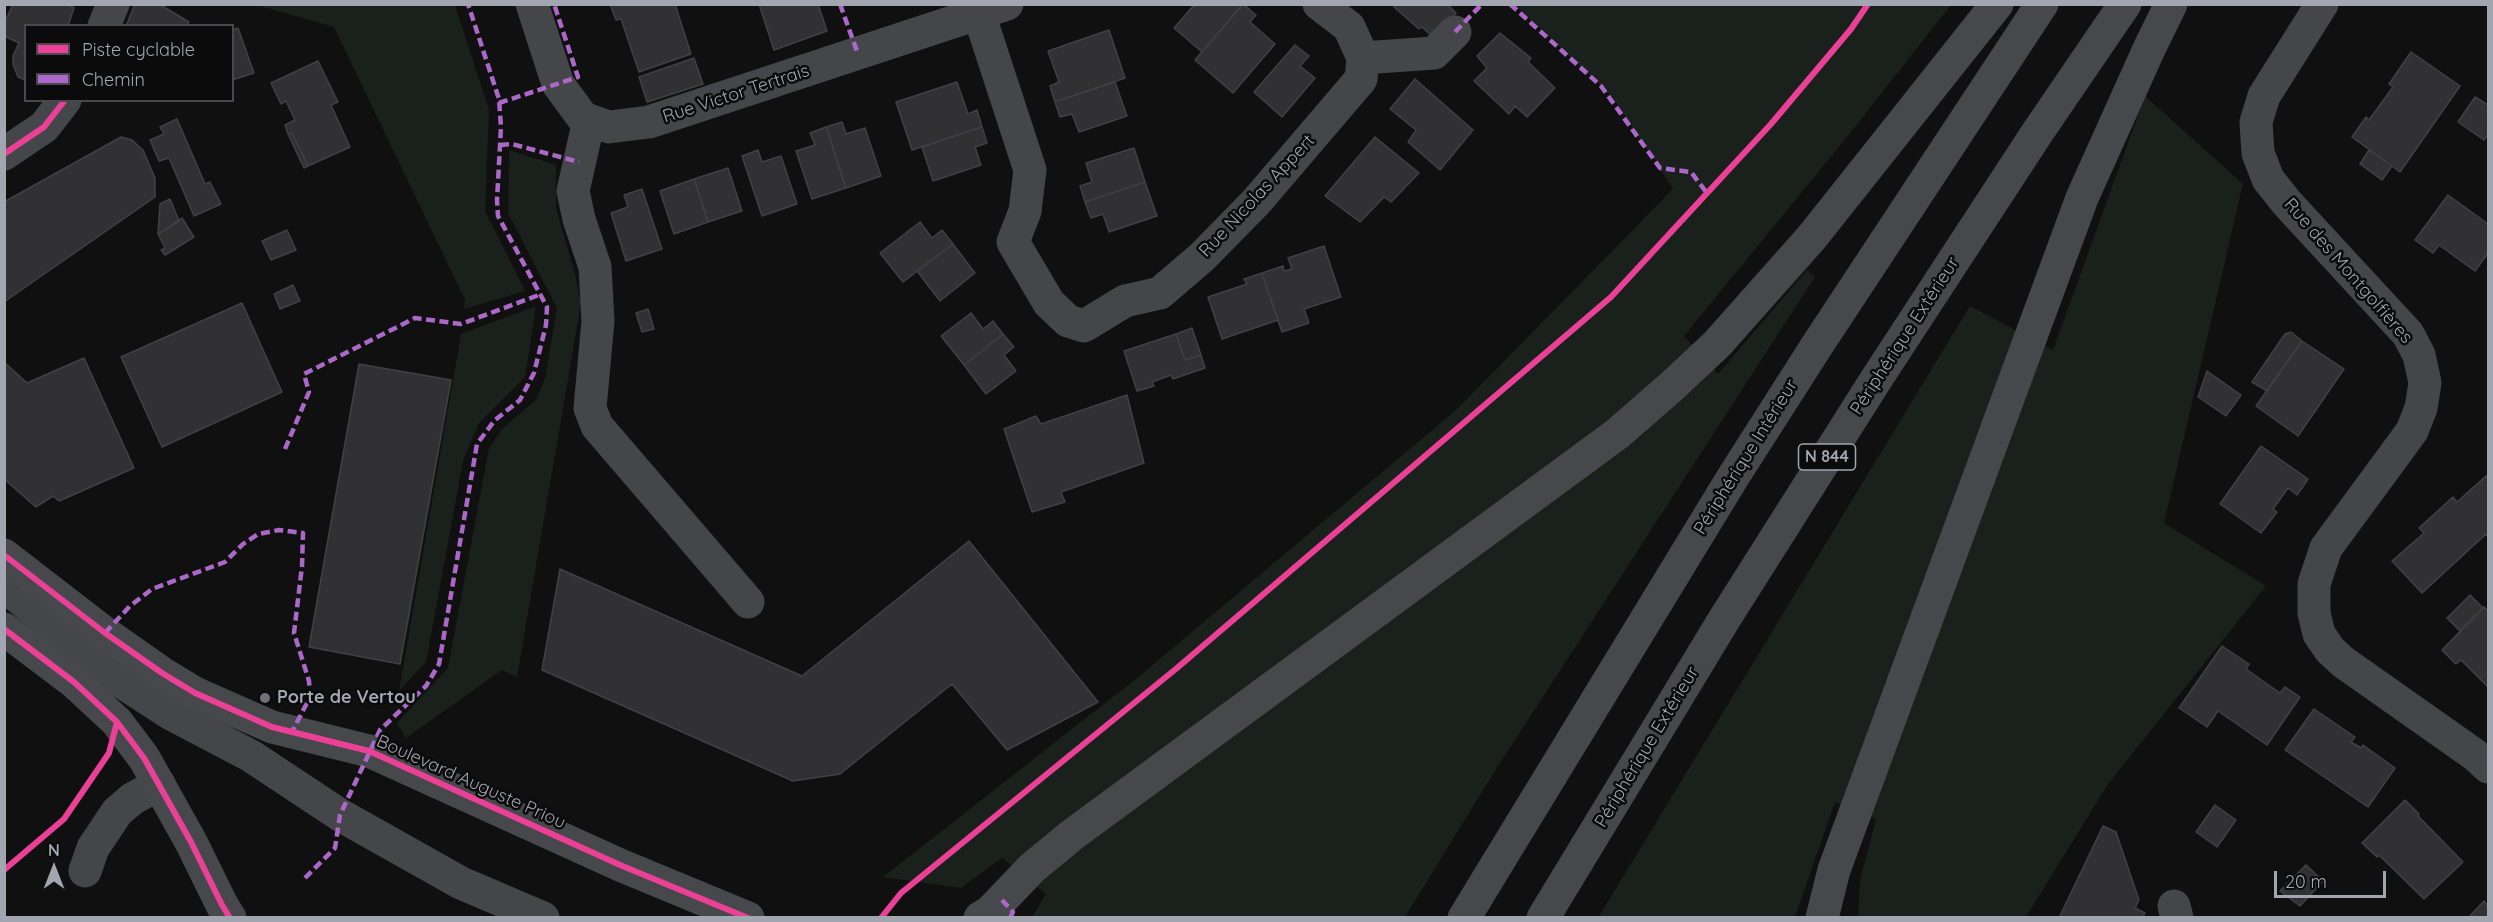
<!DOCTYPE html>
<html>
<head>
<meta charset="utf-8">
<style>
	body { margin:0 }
	#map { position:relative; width:2493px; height:922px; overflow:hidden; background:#101011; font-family:Quicksand,sans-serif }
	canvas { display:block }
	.frame { position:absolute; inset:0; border:6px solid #a2a6b1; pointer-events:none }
	.legend { position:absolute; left:24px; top:24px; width:210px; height:78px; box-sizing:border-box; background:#0b0b0c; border:2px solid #47494e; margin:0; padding:8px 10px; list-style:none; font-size:18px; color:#a2a6b1 }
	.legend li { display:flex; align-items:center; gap:12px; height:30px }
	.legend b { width:30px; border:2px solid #47494e }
	.north { position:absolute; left:24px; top:838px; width:60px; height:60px; -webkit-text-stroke:4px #0b0b0c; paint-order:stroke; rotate:0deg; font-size:16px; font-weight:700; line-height:24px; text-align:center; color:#a2a6b1 }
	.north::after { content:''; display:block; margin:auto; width:21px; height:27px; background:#a2a6b1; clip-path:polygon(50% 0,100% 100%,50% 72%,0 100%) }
	.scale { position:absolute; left:2274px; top:871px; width:112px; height:27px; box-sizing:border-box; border:3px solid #a2a6b1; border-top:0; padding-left:8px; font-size:18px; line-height:21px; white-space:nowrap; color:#a2a6b1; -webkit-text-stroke:4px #0b0b0c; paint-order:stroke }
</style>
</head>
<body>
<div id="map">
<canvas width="2493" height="922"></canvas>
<div class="frame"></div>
<ul class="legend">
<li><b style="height:8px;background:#ea4096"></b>Piste cyclable</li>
<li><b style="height:8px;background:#ac68c9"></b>Chemin</li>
</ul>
<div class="north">N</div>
<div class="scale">20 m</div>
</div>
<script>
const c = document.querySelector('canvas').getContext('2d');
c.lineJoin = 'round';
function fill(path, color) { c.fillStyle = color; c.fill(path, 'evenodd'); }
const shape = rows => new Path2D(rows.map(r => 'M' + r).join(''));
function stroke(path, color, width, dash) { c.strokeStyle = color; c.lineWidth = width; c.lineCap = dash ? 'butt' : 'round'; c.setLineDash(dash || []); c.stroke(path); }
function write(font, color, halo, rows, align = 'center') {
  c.font = font + ' Quicksand,sans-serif'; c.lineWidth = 5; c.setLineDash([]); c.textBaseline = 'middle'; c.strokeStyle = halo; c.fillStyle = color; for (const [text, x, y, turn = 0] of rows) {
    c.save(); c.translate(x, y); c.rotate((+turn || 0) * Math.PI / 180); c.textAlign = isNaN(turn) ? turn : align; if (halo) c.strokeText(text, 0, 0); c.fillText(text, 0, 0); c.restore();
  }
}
fill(shape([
	[257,5,455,5,489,110,485,211,525,291,464,309,465,300,334,27],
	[1515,5,1951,5,1847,137,1684,336,1718,374,1807,270,1815,277,1493,774,1405,917,1032,917,1046,894,1002,858,961,888,883,877,1137,678,1456,410,1673,189,1612,96],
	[2145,96,2243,184,2164,523,2266,586,2108,784,2026,917,1858,917,1860,880,1876,819,1835,802,1795,917,1598,918,1970,306,2053,350],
	[509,150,556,165,556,208,575,274,581,303,517,677,502,670,406,738,397,723,448,668,489,448,502,429,536,400,545,378,557,308,508,213],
	[536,306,525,377,479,423,463,461,426,662,399,691,461,334]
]), '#1a201b');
const building = shape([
	[13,4,67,4,74,8,68,26,26,26,26,80,18,77,13,64,13,56,19,43,4,36,4,24,13,4],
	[135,4,159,4,189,22,187,26,126,26,135,4],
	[610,4,675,4,691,54,639,72,621,19,616,20,610,4],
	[759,4,818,4,827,31,774,50,759,4],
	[1195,4,1243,4,1202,52,1174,28,1195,4],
	[1243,4,1256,15,1250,22,1275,44,1233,93,1195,60,1243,4],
	[1396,4,1447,4,1456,13,1434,38,1422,27,1419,29,1394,7,1396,4],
	[238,28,254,73,232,80,232,30,238,28],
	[1109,30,1125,78,1055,102,1050,86,1059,82,1048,51,1109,30],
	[1500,33,1531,58,1528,62,1555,88,1527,117,1515,106,1509,114,1474,81,1487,68,1477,56,1500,33],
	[1295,45,1309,56,1300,66,1315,78,1282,117,1254,92,1295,45],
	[2411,52,2460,86,2400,172,2352,137,2366,117,2369,120,2393,87,2389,84,2411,52],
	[694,58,703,84,647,102,639,77,694,58],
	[318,61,338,102,331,105,350,147,308,166,292,133,288,134,285,125,295,120,286,101,281,104,271,83,318,61],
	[1415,79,1473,130,1440,170,1408,142,1416,130,1390,109,1415,79],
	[957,82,968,114,977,110,982,127,912,150,896,102,957,82],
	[1115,82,1127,116,1079,132,1072,114,1060,117,1055,102,1115,82],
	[2475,97,2488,105,2488,134,2484,140,2458,122,2475,97],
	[177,119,205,184,210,182,221,204,194,216,169,158,159,161,150,140,164,134,160,127,177,119],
	[842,122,846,134,865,128,881,176,846,188,826,127,842,122],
	[826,127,846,188,812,199,796,151,815,145,810,133,826,127],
	[982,127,987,143,975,147,981,165,933,181,922,147,982,127],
	[292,133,308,166,304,168,288,134,292,133],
	[121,137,132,140,143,150,155,178,155,197,4,302,4,202,121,137],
	[1375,137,1419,173,1391,202,1384,197,1360,222,1325,196,1375,137],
	[1134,148,1145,182,1085,202,1080,186,1092,182,1086,163,1134,148],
	[758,150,762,162,781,156,797,204,762,216,742,156,758,150],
	[2369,150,2392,166,2382,180,2360,164,2369,150],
	[728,168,742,211,708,222,694,179,728,168],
	[694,179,708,222,674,234,660,191,694,179],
	[1145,182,1157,216,1109,232,1103,214,1091,218,1085,202,1145,182],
	[642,189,662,249,626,261,611,213,628,207,624,195,642,189],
	[2448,195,2488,224,2488,253,2475,271,2439,245,2433,253,2415,240,2448,195],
	[170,199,179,221,158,234,160,204,170,199],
	[182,218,194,237,165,255,161,250,165,248,158,234,182,218],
	[920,222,932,238,942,230,953,244,903,282,880,253,920,222],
	[287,230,296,250,271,260,262,241,287,230],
	[953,244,975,273,940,301,917,271,953,244],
	[1324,246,1341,297,1304,309,1309,323,1282,332,1262,273,1283,266,1284,271,1292,269,1288,258,1324,246],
	[1262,273,1278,320,1222,339,1208,297,1247,284,1244,279,1262,273],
	[293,285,300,301,280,309,274,294,293,285],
	[242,303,282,392,162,447,121,357,242,303],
	[648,309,654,329,642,332,636,313,648,309],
	[971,313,983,329,993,321,1003,334,964,365,941,336,971,313],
	[1192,328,1201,355,1185,360,1176,334,1192,328],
	[2291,332,2302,341,2267,391,2252,382,2285,334,2291,332],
	[1003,334,1014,347,1004,355,1016,371,986,394,964,365,1003,334],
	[1176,334,1185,360,1201,355,1205,368,1173,379,1171,375,1152,382,1154,386,1137,391,1124,351,1176,334],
	[2302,341,2344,369,2298,436,2256,406,2302,341],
	[84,358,134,468,59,501,53,496,36,507,4,479,4,362,27,383,84,358],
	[359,364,451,380,400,664,309,647,359,364],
	[2207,371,2241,395,2226,416,2198,397,2207,371],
	[1127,395,1144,463,1061,492,1065,502,1032,512,1004,429,1036,416,1041,424,1127,395],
	[2261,446,2308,479,2297,495,2288,488,2273,509,2277,512,2261,533,2220,504,2261,446],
	[2486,476,2488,479,2488,537,2486,534,2422,593,2392,561,2424,533,2419,528,2453,497,2457,502,2486,476],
	[969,541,1098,702,1007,750,952,684,840,774,793,781,542,670,560,569,802,676,969,541],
	[2470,595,2483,608,2460,631,2447,618,2470,595],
	[2484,607,2488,611,2488,687,2461,660,2456,664,2442,650,2484,607],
	[2222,646,2249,664,2246,669,2280,693,2285,687,2300,697,2267,745,2218,711,2207,727,2179,708,2222,646],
	[2314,709,2355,737,2351,742,2361,748,2363,745,2395,768,2368,807,2285,750,2314,709],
	[2405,800,2419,814,2418,816,2463,862,2424,899,2379,855,2377,857,2362,843,2405,800],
	[2215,805,2236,820,2217,847,2196,832,2215,805],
	[2103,826,2116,832,2139,900,2135,908,2145,913,2142,918,2059,918,2103,826],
	[2306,865,2323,881,2300,906,2280,891,2306,865],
	[2484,901,2488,906,2488,918,2468,918,2484,901]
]);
fill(building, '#313133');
stroke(building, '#404144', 1.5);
stroke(shape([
	[532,4,558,84,583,118,609,127,649,122,1007,4],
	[2322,4,2264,96,2256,122,2258,153,2268,179,2287,203,2408,334,2419,355,2425,383,2421,408,2412,431,2326,548,2314,584,2314,613,2319,634,2330,650,2343,662,2475,755,2488,767],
	[979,14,1030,170,1025,211,1013,242,1049,303,1068,321,1084,326,1125,301,1160,293,1202,257,1256,202,1361,79,1363,58,1349,27,1319,4],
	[104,26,113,4],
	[1363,58,1434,53,1455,32],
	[589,120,573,191,579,219,595,267,598,321,590,408,597,426,748,602],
	[4,154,44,127,65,100],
	[4,585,106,672,171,714,251,756,340,815,461,883,543,918],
	[85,871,93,848,117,812,132,799,159,784],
	[2174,906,2177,918]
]), '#454649', 33);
stroke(shape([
	[4,555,105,633,162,673,195,693,272,727,369,751,620,865,748,918],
	[4,629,74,682,117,722,144,758,191,842,222,905,230,918]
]), '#47484b', 33);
stroke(shape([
	[980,918,990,912,1032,868,1072,835,1617,434,1671,387,1717,344,1812,237,1997,4],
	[1464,918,1733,477,1816,347,2042,4],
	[1543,918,1725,618,1877,378,2037,133,2125,4],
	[1822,918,1834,870,2082,198,2149,49,2171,4]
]), '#47484b', 33);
stroke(shape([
	[840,4,858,54],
	[1510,4,1601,86,1660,168,1691,172,1707,193],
	[1455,32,1482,4],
	[499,103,578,77,554,4],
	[500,145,512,144,579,162],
	[285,449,309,392,304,374,415,318,461,324,539,295],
	[105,633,130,606,152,589,225,562,243,544,258,534,279,530,303,533,302,566,294,633,309,681,310,697,292,732],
	[305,878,335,848,340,815,380,730,426,686,439,664,477,444,495,420,520,400,534,373,546,325,547,307,498,216,497,200,501,127,499,99,468,4],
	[1002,900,1013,912,1010,918]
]), '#ac68c9', 4.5, [9, 4.5]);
stroke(shape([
	[4,154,44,127,65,100],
	[4,555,105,633,162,673,195,693,272,727,369,751,620,865,748,918],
	[4,629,74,682,117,722,144,758,191,842,222,905,230,918],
	[4,870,64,819,109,753,117,722],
	[881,918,901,893,1177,668,1611,297,1771,124,1851,29,1868,4]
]), '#ea4096', 6);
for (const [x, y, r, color] of [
	[265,698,6,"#6f7279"]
]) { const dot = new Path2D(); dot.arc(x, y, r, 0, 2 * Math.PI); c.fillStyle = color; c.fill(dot); stroke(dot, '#0b0b0c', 2); }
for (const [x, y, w] of [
	[1827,457,57]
]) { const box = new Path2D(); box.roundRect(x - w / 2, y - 13, w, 26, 4.5); c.fillStyle = '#0b0b0c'; c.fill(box); stroke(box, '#a2a6b1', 1.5); }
write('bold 16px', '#a2a6b1', null, [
	["N 844",1827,457]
]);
write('18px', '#a2a6b1', '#0b0b0c', [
	["Rue Victor Tertrais",736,94,-18],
	["Rue Nicolas Appert",1257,196,-47],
	["Rue des Montgolfières",2348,271,49],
	["Périphérique Extérieur",1905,336,-57],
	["Périphérique Intérieur",1746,457,-58],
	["Périphérique Extérieur",1647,747,-59],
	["Boulevard Auguste Priou",471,782,24]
]);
write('bold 18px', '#a2a6b1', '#0b0b0c', [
	["Porte de Vertou",277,698]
], 'left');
</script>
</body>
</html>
